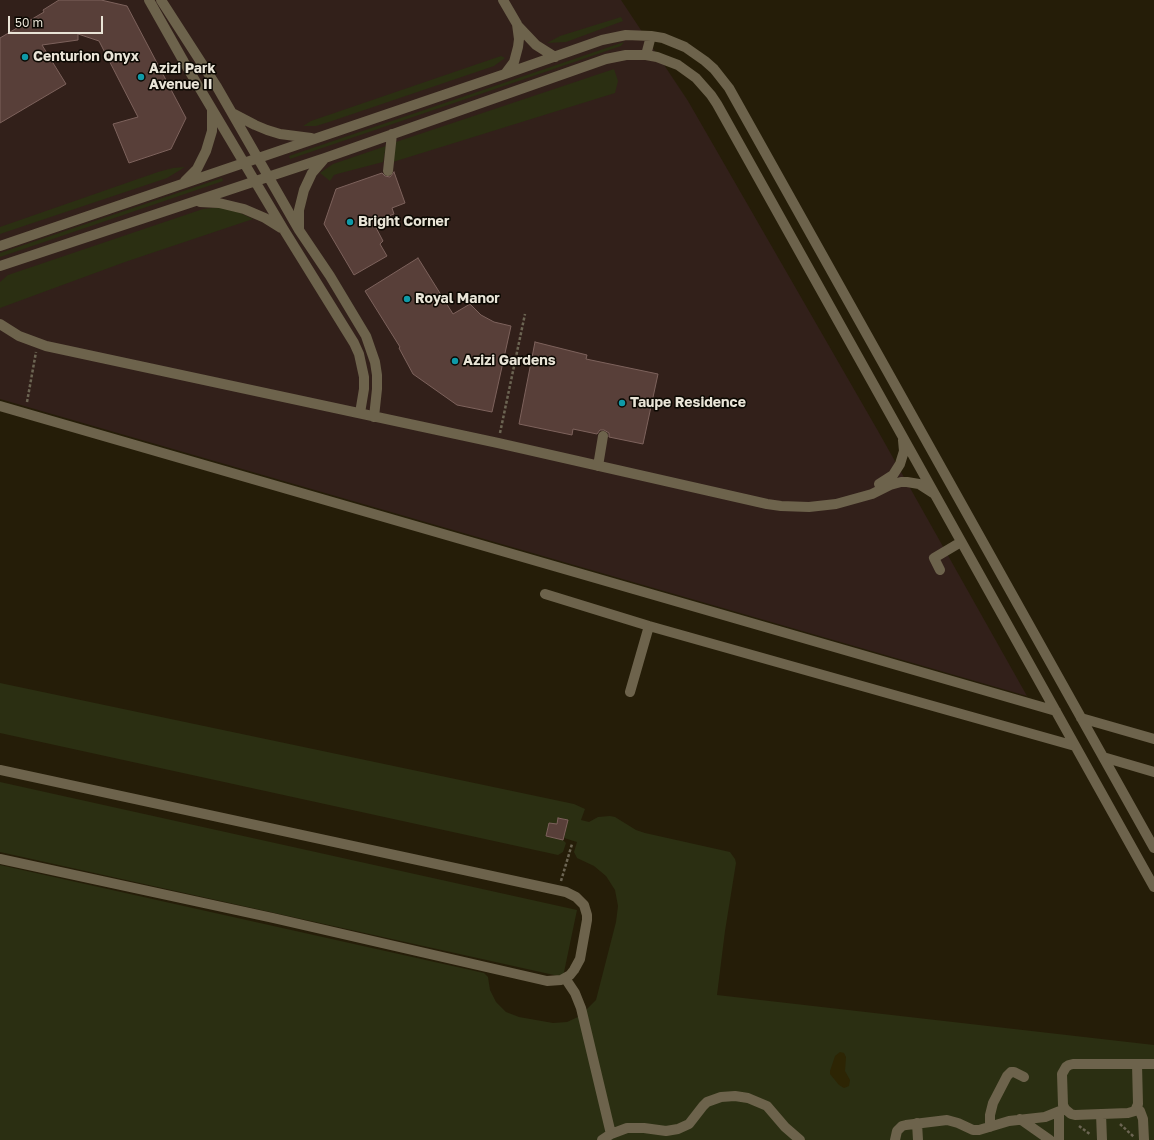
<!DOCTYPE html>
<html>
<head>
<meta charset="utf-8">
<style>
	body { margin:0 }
	#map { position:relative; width:1154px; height:1140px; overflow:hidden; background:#251d08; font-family:"Golos Text",sans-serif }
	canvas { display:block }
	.scale { position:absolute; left:8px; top:16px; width:95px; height:18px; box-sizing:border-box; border:2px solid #e9e4d7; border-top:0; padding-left:5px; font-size:12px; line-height:14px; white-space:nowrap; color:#e9e4d7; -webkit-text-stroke:3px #0b0802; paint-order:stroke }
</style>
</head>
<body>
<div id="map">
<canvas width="1154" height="1140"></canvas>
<div class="scale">50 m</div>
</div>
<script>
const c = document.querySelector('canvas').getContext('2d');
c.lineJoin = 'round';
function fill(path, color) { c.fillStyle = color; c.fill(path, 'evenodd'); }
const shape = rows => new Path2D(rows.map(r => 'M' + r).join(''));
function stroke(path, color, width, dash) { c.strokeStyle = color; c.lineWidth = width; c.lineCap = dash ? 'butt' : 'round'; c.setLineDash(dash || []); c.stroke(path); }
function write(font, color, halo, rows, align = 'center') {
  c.font = font + ' "Golos Text",sans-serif'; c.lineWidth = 3; c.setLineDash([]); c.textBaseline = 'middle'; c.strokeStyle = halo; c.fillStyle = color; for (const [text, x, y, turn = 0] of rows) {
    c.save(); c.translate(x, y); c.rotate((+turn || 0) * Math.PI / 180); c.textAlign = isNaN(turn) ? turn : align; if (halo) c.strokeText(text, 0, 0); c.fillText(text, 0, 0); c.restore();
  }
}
fill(shape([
	[0,0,621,0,688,101,878,431,1027,696,0,399]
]), '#32201a');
fill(shape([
	[621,17,623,21,566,42,547,43,560,36],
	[624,42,621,46,290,159,289,156],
	[501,56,505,58,494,66,329,122,316,126,303,126,311,121],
	[614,69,618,81,615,93,393,162,396,142],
	[386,146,383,162,337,174,334,175,330,181,320,173,333,164],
	[185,167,167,178,0,234,0,227,158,172,173,168],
	[222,178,223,181,0,257,0,253],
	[212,208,221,208,238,212,253,219,125,262,0,308,0,282,8,275,203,209],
	[0,683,574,804,585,809,581,820,589,822,598,817,610,816,615,817,636,830,645,833,730,852,735,859,736,863,725,931,717,995,1154,1045,1154,1140,0,1140,0,865,484,973,488,977,490,990,496,1002,506,1012,519,1017,553,1023,567,1022,580,1016,596,1000,616,922,618,906,615,890,606,876,594,866,577,858,574,852,577,842,564,838,568,820,559,818,557,824,549,823,546,836,563,840,566,843,563,852,558,855,0,733],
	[0,782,577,910,563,977,0,852]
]), '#2b2f12');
fill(shape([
	[840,1052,844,1053,846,1057,845,1071,850,1080,849,1086,844,1088,839,1085,830,1074,830,1071,835,1056]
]), '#2d2504');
const building = shape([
	[59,0,101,0,127,6,186,118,171,149,129,163,113,124,138,117,99,41,78,34,78,40,42,45,66,84,0,123,0,38,44,12,43,10,59,0],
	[394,172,405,203,392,208,394,214,373,222,383,241,380,244,387,256,354,275,324,224,336,189,382,173,385,176,390,177,394,172],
	[418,258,453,314,470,304,481,315,494,322,511,326,492,412,457,405,413,374,399,348,400,347,365,291,418,258],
	[535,342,587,355,586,359,658,374,643,444,609,437,609,433,604,430,600,430,597,434,573,429,572,435,519,424,535,342],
	[558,818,568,820,563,840,546,836,549,823,557,824,558,818]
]);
fill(building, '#583f39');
stroke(building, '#7d625c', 1);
stroke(shape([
	[27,402,36,352],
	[500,433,525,314],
	[561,881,572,844],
	[1120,1124,1134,1137],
	[1079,1126,1091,1135]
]), '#6c6553', 2.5, [3, 2]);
stroke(shape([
	[149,0,184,62,284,230,354,343,359,354,364,377,364,389,360,413],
	[161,0,217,87,299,230,330,276,366,336,375,362,377,375,377,389,374,417],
	[503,0,517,24,519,39,518,47,514,62,505,74],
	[517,25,536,45,555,57],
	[646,55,651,36],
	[232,113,255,125,267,130,280,134,311,138],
	[388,171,392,134],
	[185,181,197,169,206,151,212,131,212,111],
	[200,202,219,203,244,209,265,218,281,228],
	[299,228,299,210,304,190,312,173,325,158],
	[0,246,505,74,602,40,626,35,651,36,663,38,685,47,705,61,714,69,729,88,1154,848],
	[0,266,325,158,606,59,626,55,646,55,657,57,678,65,696,78,711,95,717,104,1154,887],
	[0,324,19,336,46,346,498,443,767,504,781,506,809,507,836,504,872,494,890,485,901,482,907,482,919,484,933,493],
	[0,406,1056,711],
	[598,466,603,436],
	[879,484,893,475,900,464,904,451,903,440],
	[940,570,934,558,961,542],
	[545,594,649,626,1075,746],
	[630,692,649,626],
	[1081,718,1154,739],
	[1103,757,1154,772],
	[0,770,566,892,576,897,584,905,587,915,587,920,580,959,574,970,570,975,561,980,547,981,273,918,0,859],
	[565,978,575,993,581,1008,611,1134],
	[1137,1064,1138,1104,1135,1111,1128,1113,1075,1115,1071,1114,1065,1109,1063,1105,1062,1074,1066,1067,1069,1065,1073,1064,1154,1064],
	[1137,1108,1140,1111,1143,1119,1144,1140],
	[1059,1112,1059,1140],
	[1101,1114,1102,1140],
	[1020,1119,1050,1140],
	[917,1123,918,1140],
	[990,1127,990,1115,993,1103,1007,1076,1011,1072,1014,1072,1024,1077],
	[602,1140,611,1134,627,1128,644,1128,666,1131,678,1129,689,1124,703,1106,707,1102,721,1097,735,1096,748,1098,767,1106,785,1127,800,1140],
	[895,1140,897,1131,902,1126,906,1125,947,1120,958,1123,973,1130,979,1130,1009,1121,1045,1117,1065,1109]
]), '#6d634c', 10);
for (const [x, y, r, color] of [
	[25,57,4,"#0f9aa8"],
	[141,77,4,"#0f9aa8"],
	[350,222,4,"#0f9aa8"],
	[407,299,4,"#0f9aa8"],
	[455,361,4,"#0f9aa8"],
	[622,403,4,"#0f9aa8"]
]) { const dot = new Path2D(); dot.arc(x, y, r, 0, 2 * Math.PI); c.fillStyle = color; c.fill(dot); stroke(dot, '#0b0802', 1.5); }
write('bold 14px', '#e9e4d7', '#0b0802', [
	["Centurion Onyx",33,57],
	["Azizi Park",149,69],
	["Avenue II",149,85],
	["Bright Corner",358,222],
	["Royal Manor",415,299],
	["Azizi Gardens",463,361],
	["Taupe Residence",630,403]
], 'left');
</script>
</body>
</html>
